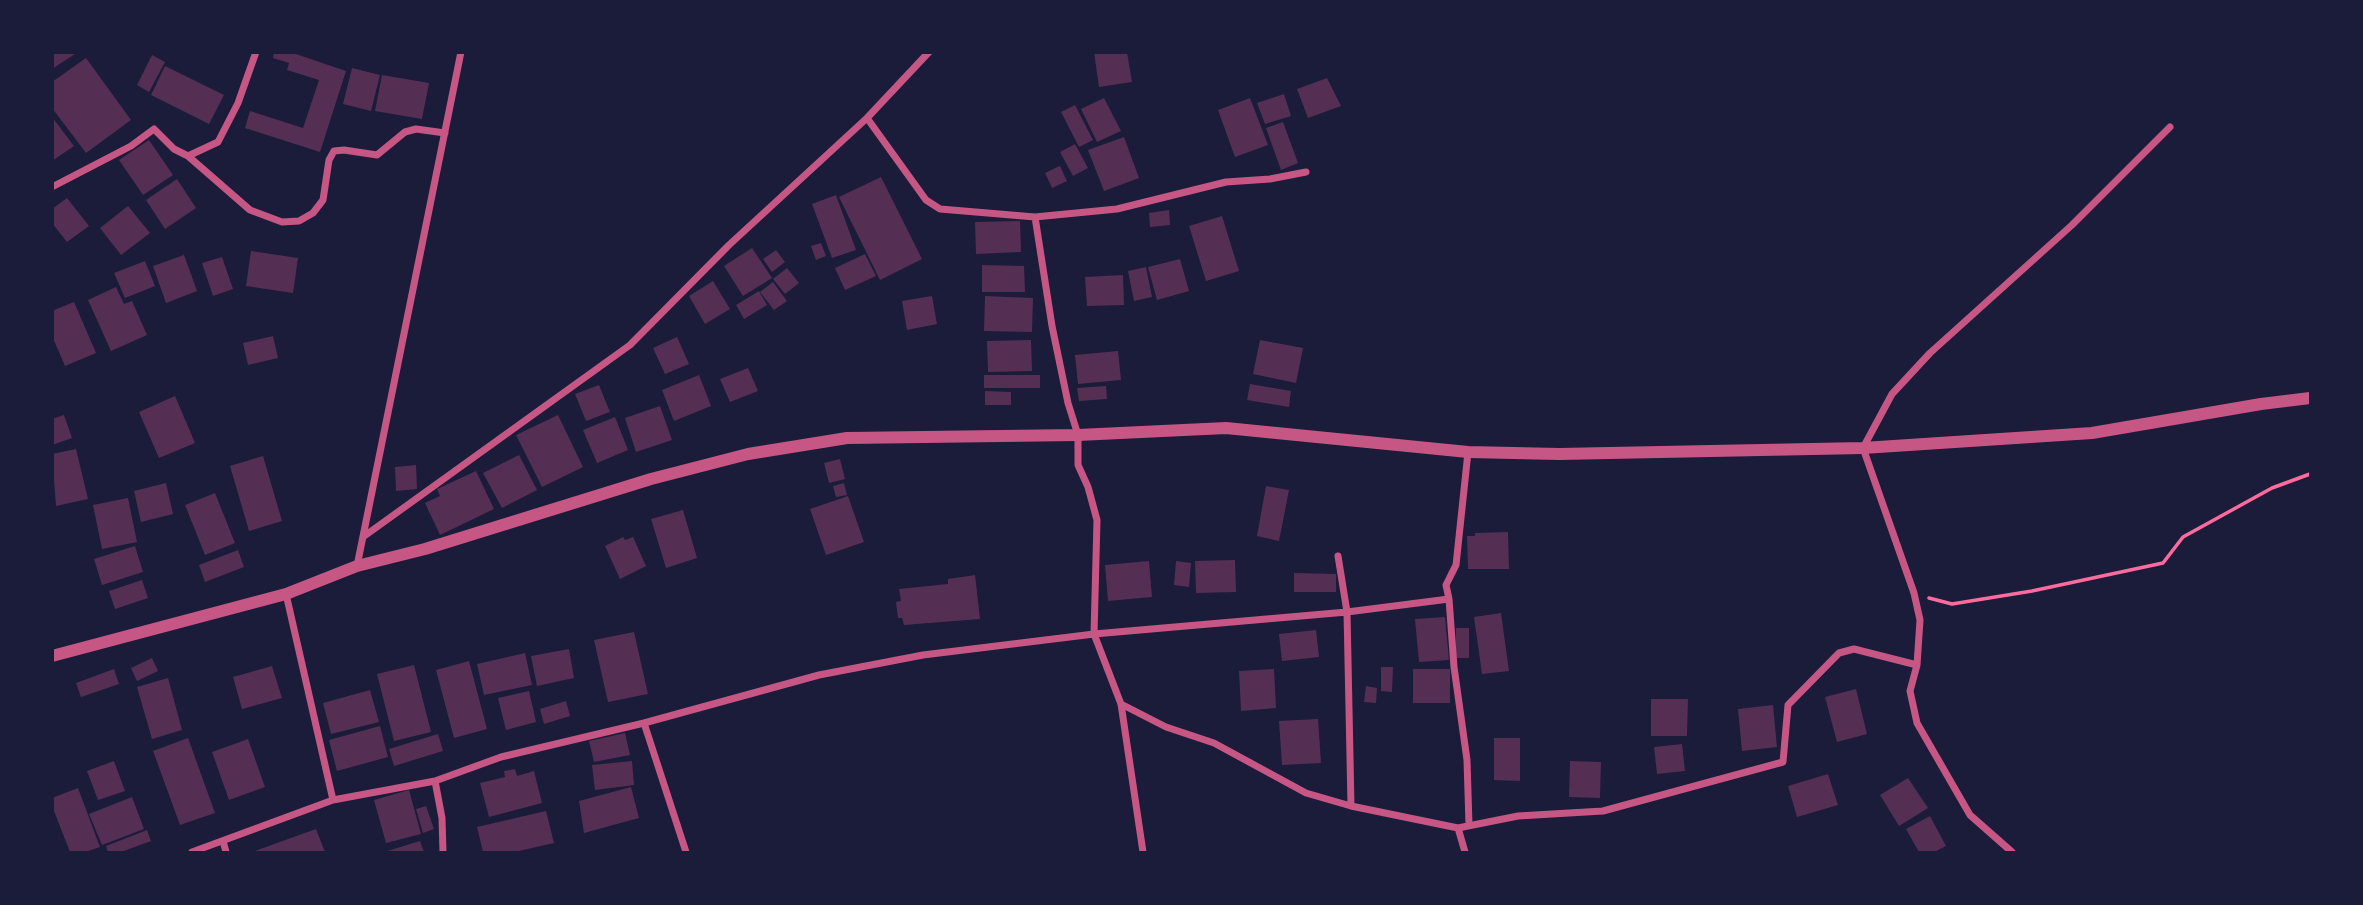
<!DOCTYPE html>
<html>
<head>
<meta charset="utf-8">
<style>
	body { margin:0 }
	#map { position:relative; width:2363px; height:905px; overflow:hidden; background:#1b1b3a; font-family:"PT Sans",sans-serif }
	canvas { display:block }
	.frame { position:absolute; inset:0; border:54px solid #1b1b3a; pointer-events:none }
</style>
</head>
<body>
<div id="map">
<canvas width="2363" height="905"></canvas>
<div class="frame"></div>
</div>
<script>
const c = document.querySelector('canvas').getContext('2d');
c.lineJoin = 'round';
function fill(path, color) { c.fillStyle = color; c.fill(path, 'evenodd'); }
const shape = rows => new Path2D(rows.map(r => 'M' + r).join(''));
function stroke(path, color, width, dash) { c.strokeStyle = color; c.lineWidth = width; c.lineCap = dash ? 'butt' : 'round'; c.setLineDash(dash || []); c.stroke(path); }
fill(shape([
	[52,52,78,52,52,69],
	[274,52,290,52,346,71,320,152,245,128,250,111,303,128,319,80,287,70,289,63,273,58],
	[1094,52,1127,52,1132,82,1099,87],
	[152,55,165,62,149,92,137,85],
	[86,58,131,120,86,153,52,108,52,82],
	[165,66,224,95,209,124,151,95],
	[352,68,380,75,371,111,343,104],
	[382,75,429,83,422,119,375,111],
	[1327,78,1341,106,1308,118,1297,89],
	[1284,94,1291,116,1265,124,1257,103],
	[1104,98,1121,131,1097,142,1081,109],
	[1250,98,1268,145,1235,157,1218,110],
	[1075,105,1093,140,1079,147,1061,112],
	[52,117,74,146,52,161],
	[1283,122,1298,163,1281,170,1266,128],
	[1124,137,1139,178,1104,191,1088,150],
	[149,140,173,175,143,195,119,160],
	[1075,144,1088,168,1073,176,1060,152],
	[1060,166,1067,181,1052,188,1045,173],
	[881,177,922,259,880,280,839,197],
	[177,179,196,208,165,229,146,200],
	[836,195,856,250,832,258,812,204],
	[67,198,89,226,67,242,52,223,52,209],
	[128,206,150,233,121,255,100,228],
	[1169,210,1170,225,1150,227,1149,213],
	[1222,216,1239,271,1206,281,1189,226],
	[1020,221,1021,252,976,254,975,222],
	[821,243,826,256,816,260,811,246],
	[752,248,772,278,743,296,724,266],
	[776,250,785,262,772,272,763,259],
	[251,251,298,258,293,293,246,286],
	[865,254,876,276,845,290,835,268],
	[184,255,197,291,166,303,153,266],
	[222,257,233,289,213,296,202,263],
	[1180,259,1189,291,1157,300,1148,267],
	[145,261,155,286,125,298,114,273],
	[982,265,1024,266,1025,292,982,292],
	[1146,267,1152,297,1134,301,1128,271],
	[787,268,799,283,785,294,773,279],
	[1123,275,1124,305,1087,306,1085,277],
	[713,281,730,309,705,324,689,296],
	[773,282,787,301,774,310,760,292],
	[116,287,124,304,132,301,147,335,111,351,88,300],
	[759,291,767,305,744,319,736,305],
	[932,296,937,324,907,330,902,301],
	[985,296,1033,298,1032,332,984,331],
	[74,302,96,353,65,366,52,336,52,311],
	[273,336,278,358,248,365,243,343],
	[677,337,689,364,665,374,653,348],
	[1031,340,1032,371,988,372,987,341],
	[1260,340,1303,348,1296,383,1253,374],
	[1118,351,1121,380,1078,384,1075,355],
	[748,368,758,391,730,402,720,379],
	[699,375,711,406,674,421,662,390],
	[984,375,1040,375,1040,388,984,388],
	[1250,384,1291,391,1289,407,1247,400],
	[599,385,610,412,586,421,575,394],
	[1106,386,1107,399,1079,401,1077,388],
	[985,391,1011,392,1011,405,985,405],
	[175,396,195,443,159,458,139,412],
	[660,406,672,440,636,452,625,418],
	[64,415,72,438,52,445,52,419],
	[558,415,583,467,542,487,516,435],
	[615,417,628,450,597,463,583,430],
	[76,449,88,499,56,506,52,454],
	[519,455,537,490,502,508,483,473],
	[263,456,282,521,249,531,230,466],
	[840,459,845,479,829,483,824,463],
	[416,465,417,489,396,491,395,467],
	[476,471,494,509,440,535,425,503,440,496,437,489],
	[166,483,173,514,141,522,134,491],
	[844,483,847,495,836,497,833,486],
	[1266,486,1289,490,1279,541,1257,536],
	[215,493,235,543,205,555,185,505],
	[848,496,864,542,826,555,810,509],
	[128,498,137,542,102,549,93,505],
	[683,510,697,558,666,568,651,519],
	[1508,532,1509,569,1468,569,1467,536,1475,536,1475,533],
	[623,537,625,540,633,537,646,566,620,579,605,546],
	[135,546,143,572,102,585,94,559],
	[238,550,244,567,205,582,199,565],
	[1235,560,1236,592,1196,593,1195,561],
	[1149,561,1152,597,1108,601,1105,565],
	[1176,561,1191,563,1189,587,1174,585],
	[1294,573,1336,574,1336,592,1294,592],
	[975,575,980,619,904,625,902,618,898,618,896,602,901,601,899,589,948,584,948,579],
	[142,580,148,598,115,609,109,591],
	[1501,613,1509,671,1482,674,1474,617],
	[1445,617,1449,660,1419,662,1415,619],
	[1456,628,1469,628,1469,658,1456,658],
	[1316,630,1319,657,1282,661,1279,634],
	[634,632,648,694,608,702,594,640],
	[569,649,574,678,537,686,531,656],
	[525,653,532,685,484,695,477,664],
	[152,658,158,671,137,681,131,668],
	[469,661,487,729,454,738,436,670],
	[414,665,431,732,394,741,377,674],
	[272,666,282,698,242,709,233,677],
	[1381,667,1393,667,1392,692,1381,691],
	[114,669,119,684,81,697,76,683],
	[1274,669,1276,708,1241,711,1239,671],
	[1413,669,1450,669,1450,703,1413,703],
	[168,678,182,730,152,739,137,687],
	[1366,686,1377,688,1376,703,1364,702],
	[1856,689,1867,734,1837,742,1825,697],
	[370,690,379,722,331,734,323,703],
	[529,691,536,722,506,730,498,698],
	[1651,699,1688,699,1687,736,1651,736],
	[566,701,570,716,544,724,540,709],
	[1773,705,1777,747,1742,751,1738,709],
	[1318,719,1321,763,1282,765,1279,721],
	[380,726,388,757,337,771,329,740],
	[625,733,630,755,594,762,589,741],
	[438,734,443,751,394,766,389,749],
	[188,738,215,813,180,825,153,751],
	[1494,738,1520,738,1520,781,1494,780],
	[248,739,265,787,229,800,212,752],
	[1682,744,1685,771,1657,774,1654,747],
	[114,761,125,791,98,800,87,771],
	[632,761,634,785,595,790,592,765],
	[1570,761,1601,762,1600,798,1569,797],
	[515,769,517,776,534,771,542,803,489,817,480,783,505,777,504,771],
	[1828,774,1838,805,1797,817,1788,786],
	[1908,778,1928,808,1899,826,1880,795],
	[631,787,639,818,584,833,579,801],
	[78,788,100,847,85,852,70,852,52,806,52,798],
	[409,790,421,834,386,843,374,800],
	[132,797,144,829,102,845,89,814],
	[426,806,434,829,423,833,416,809],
	[546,811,554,843,514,852,483,852,477,827],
	[1930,816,1946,846,1934,852,1919,852,1906,829],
	[316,829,325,852,252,852],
	[147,830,151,841,121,852,108,852,106,846],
	[420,841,424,852,384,852]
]), '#542f53');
stroke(shape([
	[1929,598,1952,604,2032,591,2163,563,2183,537,2272,488,2310,474]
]), '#ff6b9d', 3.5);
stroke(shape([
	[867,118,926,200,940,209,1035,217,1117,209,1226,182,1270,179,1306,172],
	[188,156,218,142,238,103,256,52],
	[52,187,131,146,154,129,174,149,188,156,250,210,282,222,299,221,313,213,323,200,329,160,334,151,344,150,377,155,405,132,416,129,445,133],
	[1035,217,1052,326,1068,403,1078,435,1078,465,1088,487,1097,520,1094,634,1121,704,1143,852],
	[363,537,630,345,729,245,867,118,929,52],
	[1338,556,1347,612,1351,806],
	[357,566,461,52],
	[286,594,333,800],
	[1449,599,1454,667,1467,760,1469,825],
	[1121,704,1166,727,1214,743,1306,793,1351,806,1458,828,1518,816,1603,811,1783,762,1788,705,1839,653,1854,649,1917,665],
	[644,723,686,852],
	[435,781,442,818,443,852],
	[1458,828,1465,852],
	[223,841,226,852],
	[192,852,333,800,435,781,501,757,644,723,819,675,923,655,1094,634,1347,612,1449,599,1446,585,1456,565,1468,452],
	[2012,852,1970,815,1917,723,1910,691,1917,665,1920,620,1914,593,1863,448,1892,394,1930,353,2072,225,2170,127]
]), '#c65784', 7);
stroke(shape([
	[52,656,286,594,357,566,425,549,651,479,748,454,847,438,1078,435,1226,428,1468,452,1559,454,1863,448,2092,433,2261,404,2310,398]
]), '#c65784', 12);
</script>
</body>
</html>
